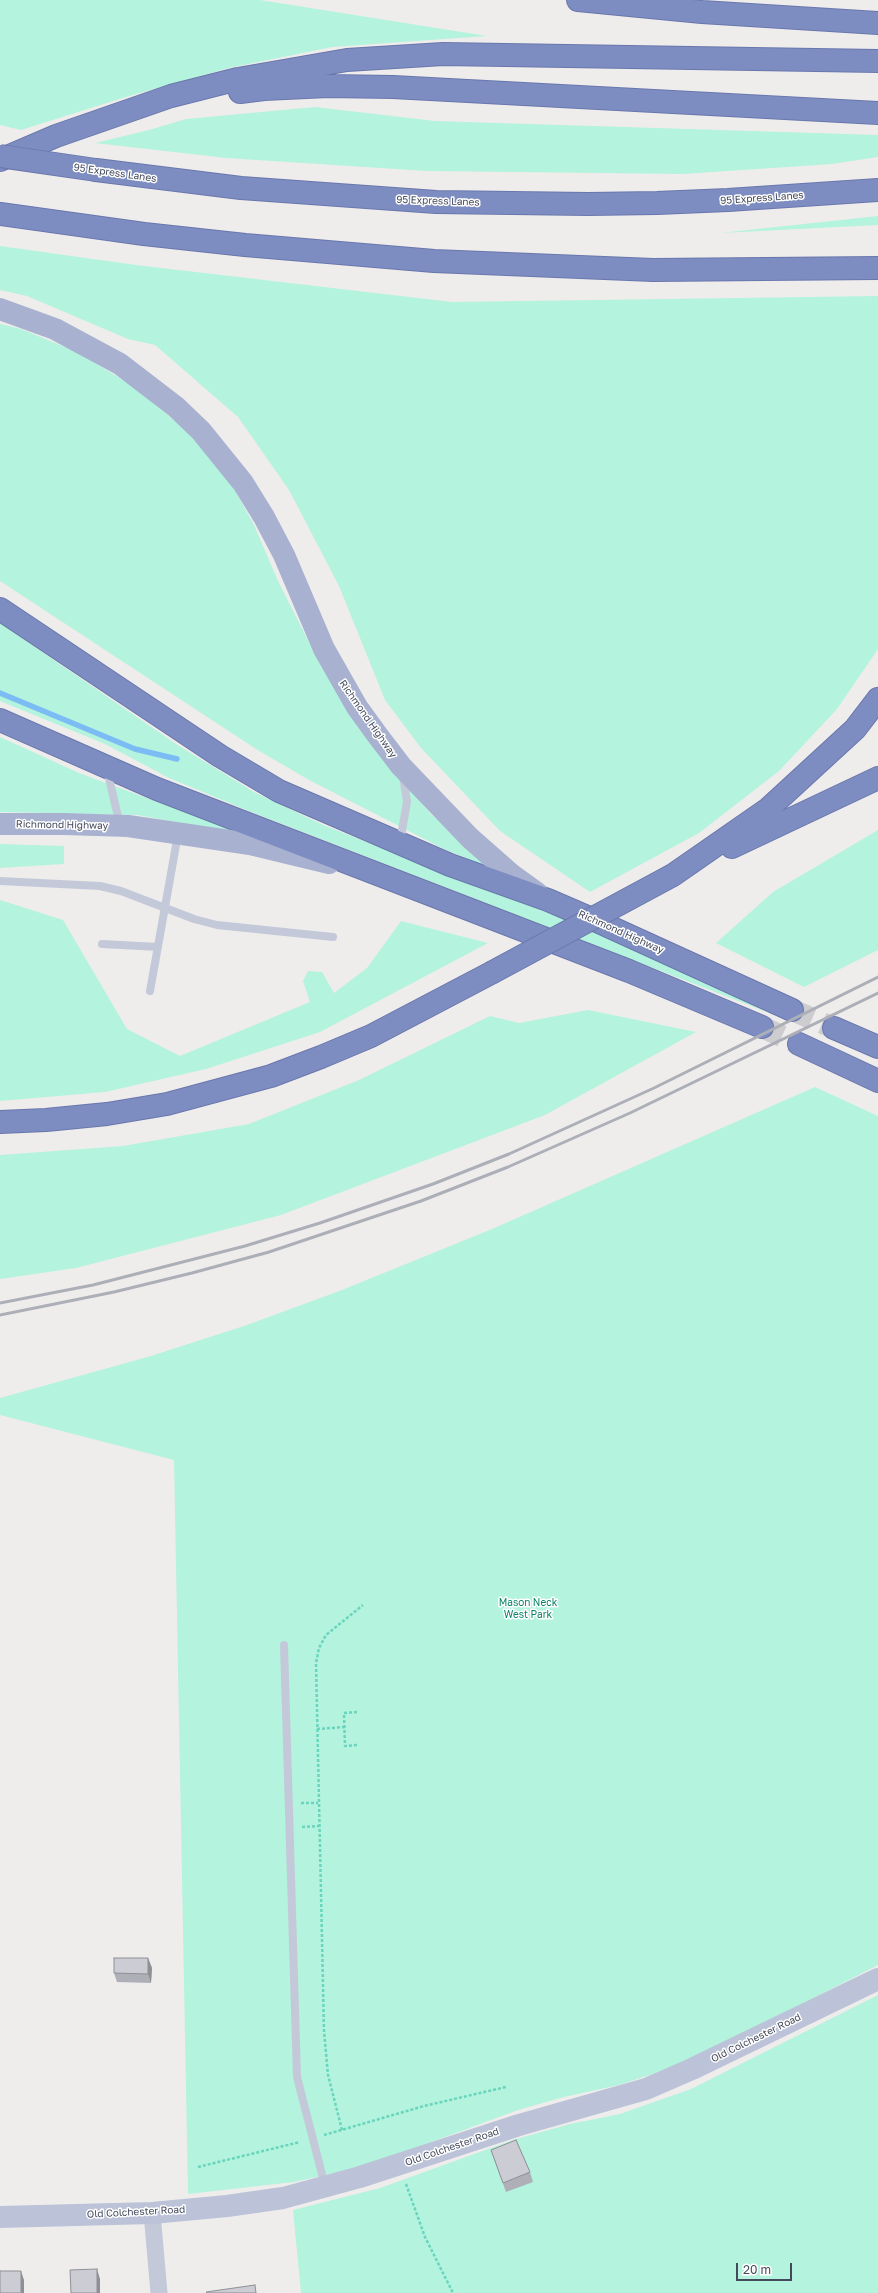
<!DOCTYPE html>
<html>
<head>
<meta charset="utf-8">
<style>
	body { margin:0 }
	#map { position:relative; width:878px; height:2293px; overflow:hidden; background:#efedec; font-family:"Golos Text",sans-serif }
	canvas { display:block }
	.scale { position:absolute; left:736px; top:2263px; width:56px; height:18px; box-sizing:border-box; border:2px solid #43495b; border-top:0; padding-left:5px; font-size:12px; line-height:14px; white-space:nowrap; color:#43495b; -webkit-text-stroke:3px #fff; paint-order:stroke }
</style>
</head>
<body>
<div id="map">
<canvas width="878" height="2293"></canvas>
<div class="scale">20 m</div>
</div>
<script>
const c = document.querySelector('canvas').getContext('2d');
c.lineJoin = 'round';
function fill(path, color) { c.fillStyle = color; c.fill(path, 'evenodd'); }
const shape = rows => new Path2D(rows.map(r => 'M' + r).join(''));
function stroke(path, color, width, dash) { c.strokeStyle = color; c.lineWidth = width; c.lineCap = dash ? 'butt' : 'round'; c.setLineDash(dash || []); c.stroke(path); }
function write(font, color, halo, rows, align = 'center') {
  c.font = font + ' "Golos Text",sans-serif'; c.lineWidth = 3; c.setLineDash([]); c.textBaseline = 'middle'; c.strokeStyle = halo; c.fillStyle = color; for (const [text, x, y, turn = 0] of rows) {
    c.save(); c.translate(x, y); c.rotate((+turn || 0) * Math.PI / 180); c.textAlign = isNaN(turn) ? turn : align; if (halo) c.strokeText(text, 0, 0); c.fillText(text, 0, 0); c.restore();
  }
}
fill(shape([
	[0,0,260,0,487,36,332,47,229,68,129,96,21,130,0,125],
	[315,107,435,121,878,135,878,157,832,164,683,174,427,171,226,158,95,143,149,130,186,119],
	[878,216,878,225,720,233],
	[0,246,136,265,452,302,878,296,878,649,837,709,779,771,699,833,590,892,500,831,421,748,385,700,339,586,289,490,238,417,155,345,128,339,27,296,0,290],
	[0,324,21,329,77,352,136,388,189,433,229,480,254,525,278,581,322,668,366,737,431,814,492,869,442,848,309,780,256,749,0,581],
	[0,623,176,744,254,792,323,825,618,940,783,1014,777,1016,249,811,169,778,105,744,0,701],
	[0,737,79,773,252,837,138,815,0,812],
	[878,830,878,950,804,987,716,943,773,892],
	[0,844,64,846,64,864,0,868],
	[0,900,63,920,127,1029,180,1056,310,1002,303,981,308,971,322,972,334,993,367,968,401,921,488,943,320,1032,206,1069,105,1092,0,1101],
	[588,1010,696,1032,545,1115,281,1215,76,1268,0,1279,0,1155,123,1146,249,1124,359,1080,490,1016,519,1023],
	[815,1087,878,1116,878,1965,718,2047,665,2070,619,2085,564,2097,518,2110,399,2154,343,2171,294,2182,188,2194,174,1460,0,1415,0,1398,151,1356,247,1325,342,1290,492,1229],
	[878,1995,878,2293,301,2293,293,2210,380,2188,513,2140,570,2124,620,2114,691,2089]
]), '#b4f3dd');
stroke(shape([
	[0,693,135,749,177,759]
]), '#7cbcf5', 5.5);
stroke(shape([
	[792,1010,834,1028],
	[762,1027,799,1044]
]), '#cdcccf', 22, [22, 11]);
const highway = shape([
	[578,0,702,12,878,23],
	[240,92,264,89,328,86,393,87,878,113],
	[0,160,56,136,171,96,238,79,347,60,443,54,878,61],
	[96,170,241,188,436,202,588,204,657,203,728,200,878,190],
	[0,214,144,234,245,245,434,261,653,270,878,268],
	[0,609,220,756,279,791,450,865,548,900,599,922,792,1010],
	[0,720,157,789,629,971,762,1027],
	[732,847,878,778],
	[673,875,768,809,855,729,878,699],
	[834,1028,878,1047],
	[799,1044,878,1081],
	[0,1122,46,1120,107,1114,167,1104,271,1076,321,1057,371,1036,491,973]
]);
stroke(highway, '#6977ad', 24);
stroke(shape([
	[357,1712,344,1713,345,1746,358,1745],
	[317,1729,345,1727],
	[301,1803,318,1803],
	[302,1827,319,1826],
	[342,2130,328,2075,324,2031,316,1663,319,1648,326,1635,363,1605],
	[324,2135,424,2106,506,2087],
	[198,2167,300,2142],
	[406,2184,425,2237,453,2293]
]), '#68d5bc', 2.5, [3, 2]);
stroke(shape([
	[107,770,120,825],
	[400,842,407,802,403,776],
	[0,881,100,886,121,891,194,919,217,925,333,937],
	[102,944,158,947],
	[150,991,178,834],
	[284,1645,297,2077,325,2186]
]), '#c3c9d9', 8);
stroke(shape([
	[152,2213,159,2293]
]), '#c3c9d9', 17);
stroke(shape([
	[0,2217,152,2213,227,2206,283,2198,360,2177,519,2125,646,2089,692,2069,878,1979]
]), '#bcc2d8', 22);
stroke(shape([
	[0,309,55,329,120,364,176,407,201,431,243,483,264,517,284,555,324,649,357,707,378,736,401,766,470,838,512,875,537,893],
	[0,824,64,824,128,826,250,844,329,863]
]), '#a8b1cf', 22);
stroke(highway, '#7e8dc1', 22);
stroke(shape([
	[0,1303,93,1285,245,1246,320,1223,433,1184,509,1154,654,1088,878,977],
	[0,1315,114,1292,192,1273,269,1252,421,1201,508,1167,630,1113,878,993]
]), '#adafb8', 3);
const highwayBridge = shape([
	[0,156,96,170],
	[491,973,673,875]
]);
stroke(highwayBridge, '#6977ad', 24, []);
stroke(highwayBridge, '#7e8dc1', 22);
fill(shape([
	[148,1958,152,1968,151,1983,117,1982,114,1973],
	[491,2150,530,2172,533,2182,506,2192]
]), '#afafb7');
fill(shape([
	[148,1958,152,1968,151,1983,148,1974],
	[97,2269,100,2279,100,2293,97,2293],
	[21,2271,24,2280,24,2293,21,2293]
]), '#8f8f95');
const building = shape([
	[114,1958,148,1958,148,1974,114,1973,114,1958],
	[516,2140,530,2172,503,2183,491,2150,516,2140],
	[97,2269,97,2293,71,2293,70,2270,97,2269],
	[0,2271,21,2271,21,2293,0,2293,0,2271],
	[255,2285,256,2293,207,2293,206,2292,255,2285]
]);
fill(building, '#ccccd5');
stroke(building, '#8f8f95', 1);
write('10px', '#43495b', '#fff', [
	["95 Express Lanes",115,173,8],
	["95 Express Lanes",762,198,-4],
	["95 Express Lanes",438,201,2],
	["Richmond Highway",368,719,55],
	["Richmond Highway",62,825,1],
	["Richmond Highway",621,932,24],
	["Old Colchester Road",756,2038,-26],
	["Old Colchester Road",452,2147,-19],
	["Old Colchester Road",136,2212,-3]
]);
write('10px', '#0c8467', '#fff', [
	["Mason Neck",528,1603],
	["West Park",528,1615]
]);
</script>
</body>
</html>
